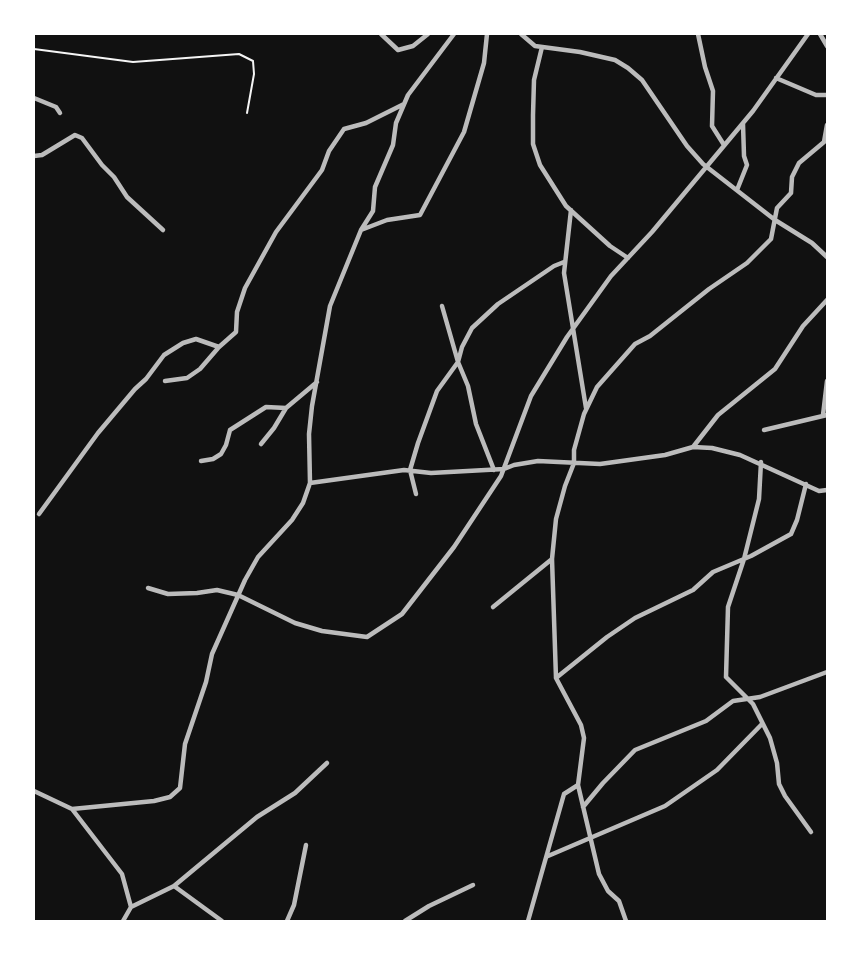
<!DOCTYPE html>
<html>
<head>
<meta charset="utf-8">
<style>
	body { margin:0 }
	#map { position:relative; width:861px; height:955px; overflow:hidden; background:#111; font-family:Ubuntu,sans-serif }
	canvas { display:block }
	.frame { position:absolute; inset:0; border:35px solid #fff; pointer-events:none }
</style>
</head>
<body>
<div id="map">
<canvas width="861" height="955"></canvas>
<div class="frame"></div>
</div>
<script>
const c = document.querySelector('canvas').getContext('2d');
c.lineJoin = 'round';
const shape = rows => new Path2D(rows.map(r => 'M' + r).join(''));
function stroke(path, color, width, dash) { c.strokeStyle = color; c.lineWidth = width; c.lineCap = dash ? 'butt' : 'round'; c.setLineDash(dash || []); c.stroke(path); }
stroke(shape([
	[34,49,133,62,239,54,253,61,254,74,247,113]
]), '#f5f5f5', 2);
stroke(shape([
	[381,34,398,50,413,46,428,34],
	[521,34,535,46,580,52,615,60,628,68,642,80,687,146,703,164,775,220,812,243,827,257],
	[698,34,705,67,713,91,712,126,724,145],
	[820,34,827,46],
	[542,47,534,80,533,115,533,144,540,165,566,206,610,246,628,258],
	[776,78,816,95,827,95],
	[34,98,56,107,60,113],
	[34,156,42,155,75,135,82,138,102,165,114,177,127,197,163,230],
	[737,190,747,165,744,156,743,124],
	[571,210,564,273,586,408],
	[361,230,387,220,420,215,464,132,484,63,487,34],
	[442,306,458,362,468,386,476,424,494,470],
	[165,381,187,378,200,369,219,347,236,332,237,312,245,288,276,232,322,170,329,151,344,129,366,123,404,104],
	[823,415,827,381],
	[764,430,827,415],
	[261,444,274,428,286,408],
	[693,447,718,415,775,369,803,326,827,300],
	[201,461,213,459,221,454,226,445,230,430,266,407,286,408,317,382],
	[761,462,759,499,744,559,728,607,726,677,753,704,770,738,777,763,779,784,785,796,811,832],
	[310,483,404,470,431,473,504,469,514,465,538,461,600,464,665,455,693,447,712,448,740,455,819,491,827,490],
	[416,494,410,470,418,443,437,391,458,362,462,347,472,328,498,304,554,266,564,262],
	[39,514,98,433,135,389,146,379,164,355,183,343,196,339,219,347],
	[148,588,168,594,197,593,217,590,238,595,295,623,322,631,367,637,402,614,454,547,501,476,531,396,567,337,611,276,652,232,753,111,808,34],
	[493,607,552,559],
	[556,678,607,637,635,618,693,590,713,572,751,556,791,534,797,520,806,484],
	[34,791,72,809,122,874,131,907],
	[583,807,603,783,635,750,706,721,733,701,760,697,827,672],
	[72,809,154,801,170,797,180,788,185,744,206,682,212,654,245,580,258,557,292,520,303,503,310,483,309,434,312,406,330,306,361,230,373,211,375,187,393,145,396,123,408,95,454,34],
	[548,856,665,806,717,770,762,724],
	[174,886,222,921],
	[123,921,131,907,174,886,257,817,295,793,327,763],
	[287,921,294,905,306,845],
	[405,921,429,906,473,885],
	[528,921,564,794,578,785],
	[626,921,619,901,608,891,599,874,578,785,584,738,581,725,556,678,552,559,556,519,565,486,574,463,574,450,584,414,597,387,635,344,650,336,709,289,747,263,771,239,777,208,791,193,792,177,799,163,824,142,827,125]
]), '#bcbcbc', 4.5);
</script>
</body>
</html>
